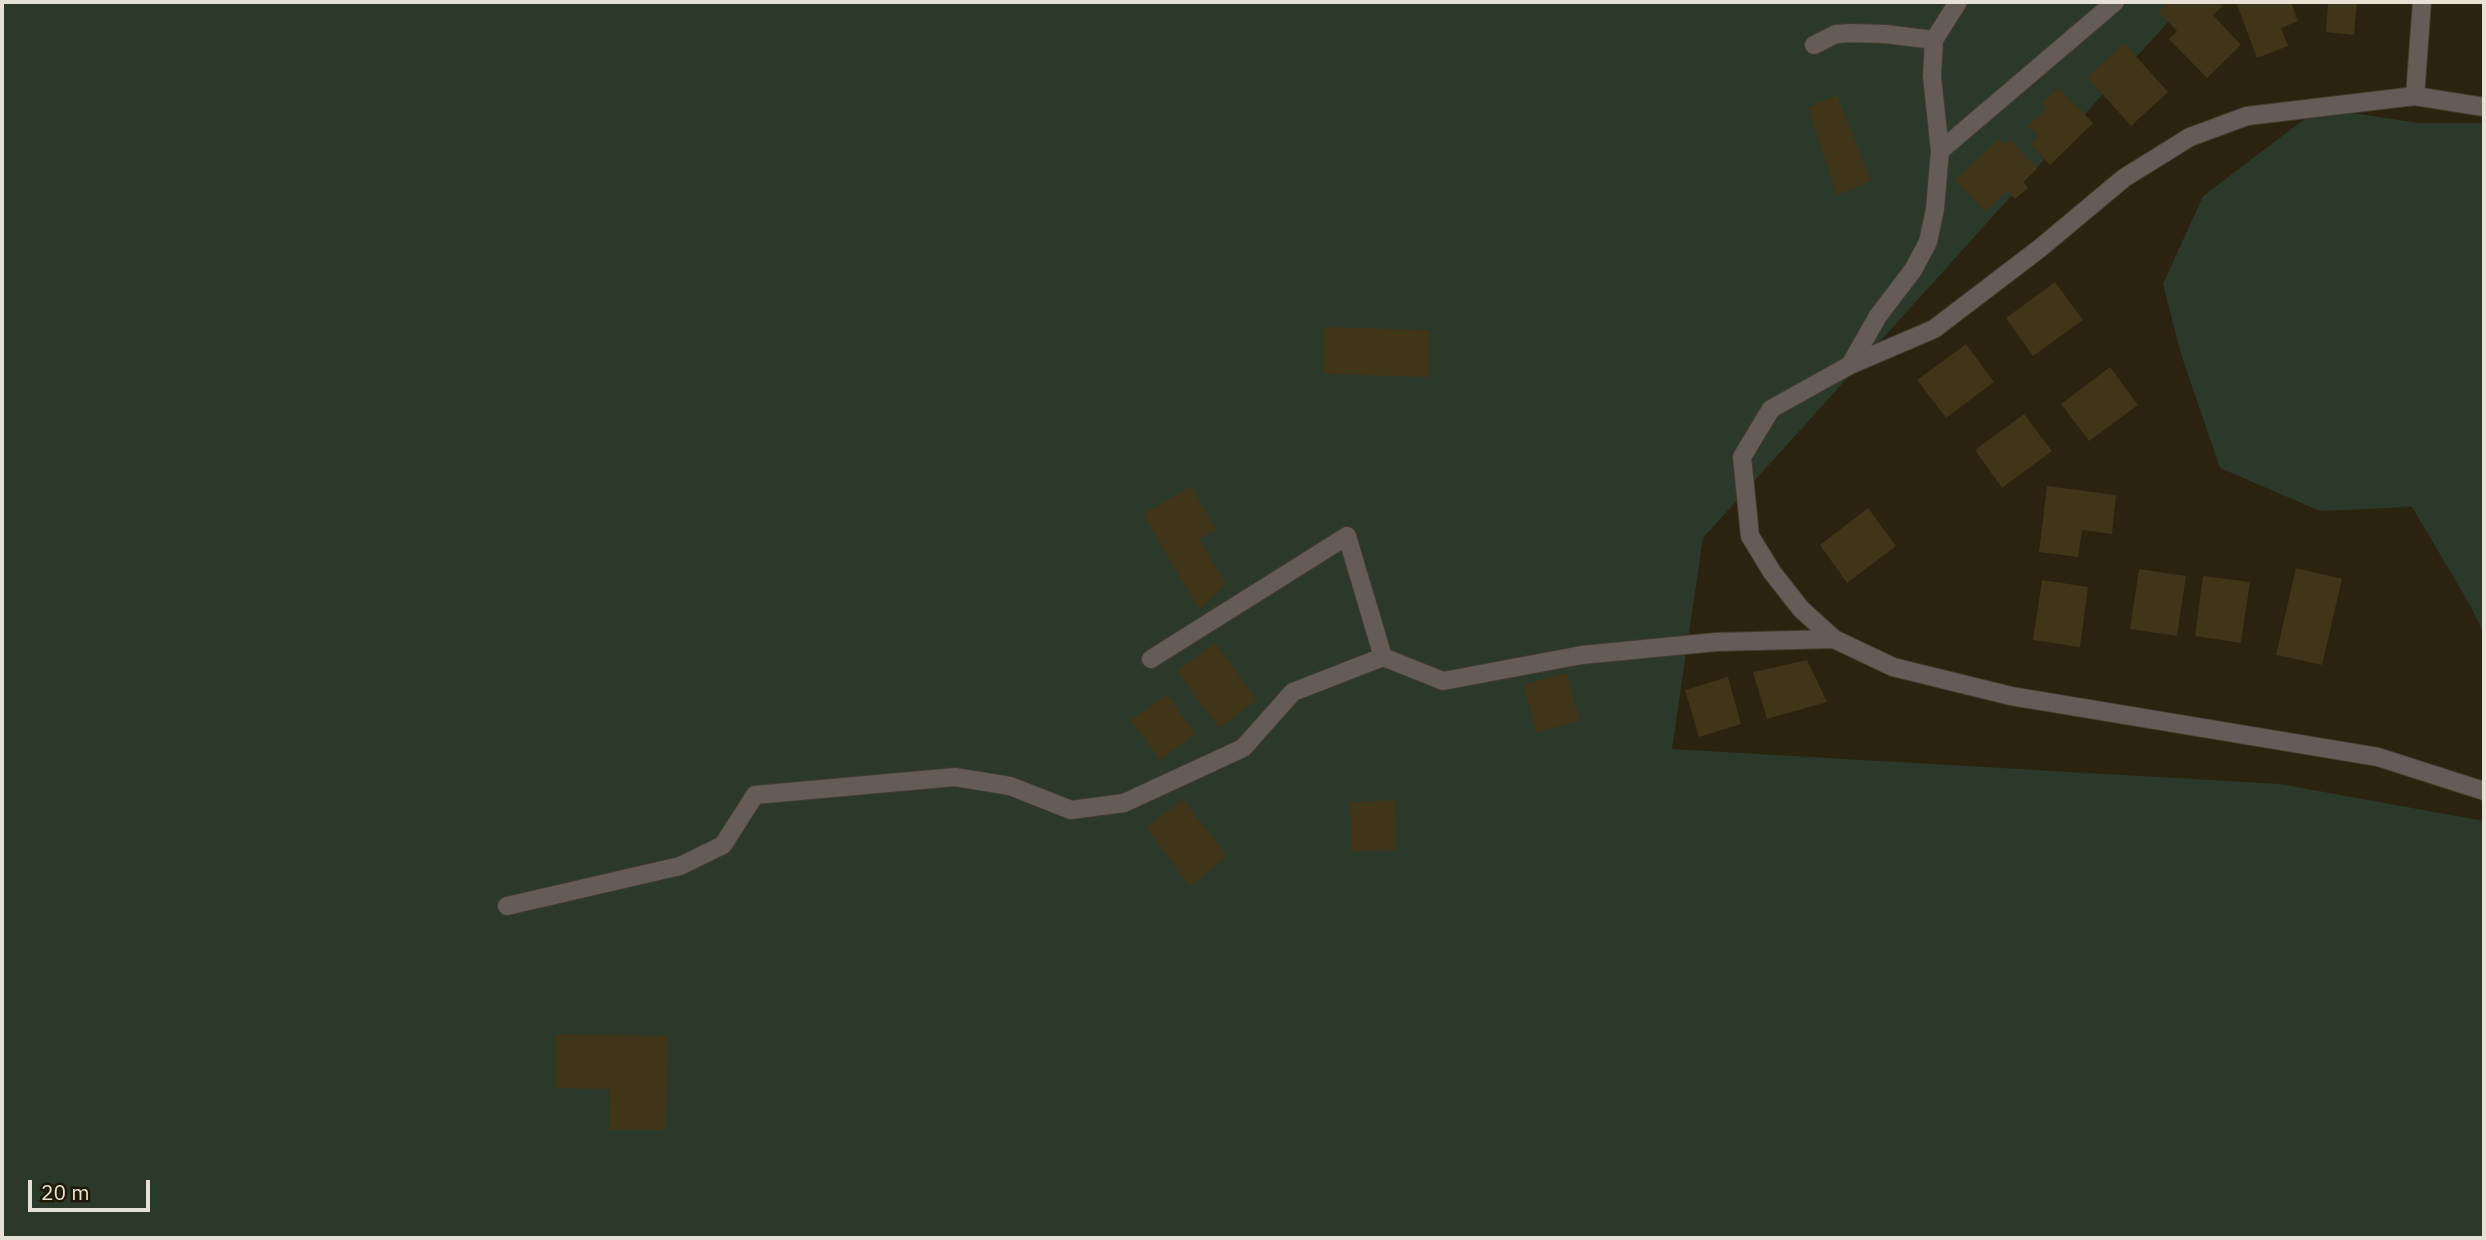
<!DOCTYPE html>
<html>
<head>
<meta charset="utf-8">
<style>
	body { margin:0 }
	#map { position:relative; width:2486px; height:1240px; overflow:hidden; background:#2b2210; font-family:"IBM Plex Sans",sans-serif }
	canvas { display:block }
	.frame { position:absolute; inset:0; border:4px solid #e6e0d5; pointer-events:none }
	.scale { position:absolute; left:28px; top:1180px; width:122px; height:32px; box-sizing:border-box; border:4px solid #e6e0d5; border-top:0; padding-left:9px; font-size:21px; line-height:24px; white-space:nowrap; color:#e6e0d5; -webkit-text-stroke:5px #211907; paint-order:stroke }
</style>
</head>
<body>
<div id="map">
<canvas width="2486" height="1240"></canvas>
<div class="frame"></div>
<div class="scale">20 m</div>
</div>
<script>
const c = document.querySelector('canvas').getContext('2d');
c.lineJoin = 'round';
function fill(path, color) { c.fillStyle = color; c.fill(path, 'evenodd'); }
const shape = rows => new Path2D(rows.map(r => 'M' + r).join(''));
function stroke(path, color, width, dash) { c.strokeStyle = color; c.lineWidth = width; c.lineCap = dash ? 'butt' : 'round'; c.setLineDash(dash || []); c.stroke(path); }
fill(shape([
	[2,2,2186,2,1703,538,1672,749,2280,784,2484,821,2484,1238,2,1238],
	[2319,108,2419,123,2484,123,2484,634,2470,605,2412,507,2320,511,2220,468,2180,351,2163,284,2203,196]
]), '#2a3929');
fill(shape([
	[2168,2,2219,2,2223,6,2213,15,2241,45,2207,78,2169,39,2177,31,2158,11],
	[2236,2,2291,2,2298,21,2281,28,2288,46,2257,58],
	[2328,2,2357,2,2354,35,2326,32],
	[2124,43,2168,92,2131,126,2087,77],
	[2058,88,2093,123,2050,165,2030,144,2038,136,2028,126,2047,108,2042,103],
	[1837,95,1871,181,1837,195,1808,107],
	[1999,139,2005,145,2010,140,2037,169,2023,182,2028,188,2015,199,2007,191,1985,212,1955,180],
	[2055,282,2083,320,2033,356,2006,318],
	[1324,327,1430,330,1429,377,1323,374],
	[1966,344,1994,382,1946,418,1917,380],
	[2110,367,2138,405,2089,441,2061,404],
	[2024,414,2052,451,2002,488,1975,450],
	[1191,486,1216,529,1199,539,1226,584,1199,610,1143,514],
	[2047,486,2116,495,2112,534,2082,530,2078,557,2039,552],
	[1868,508,1896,546,1847,583,1820,545],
	[2296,568,2342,579,2322,665,2276,655],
	[2139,569,2186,576,2177,636,2130,629],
	[2203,576,2250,582,2241,643,2195,636],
	[2042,580,2088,587,2080,647,2033,640],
	[1215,643,1257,700,1219,728,1177,671],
	[1807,660,1827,702,1767,719,1753,672],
	[1566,673,1580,720,1537,733,1523,685],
	[1728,677,1741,724,1699,737,1685,690],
	[1167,694,1196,734,1160,760,1131,720],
	[1183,799,1227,856,1190,886,1146,828],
	[1395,800,1396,850,1352,852,1350,802],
	[556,1034,668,1036,666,1130,609,1130,610,1089,555,1088]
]), '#403419');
const minor = shape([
	[1814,45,1836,34,1852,33,1885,34,1934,40],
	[2415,96,2422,2],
	[2484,107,2415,96,2247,116,2190,137,2124,178,2039,249,1934,329,1850,365,1771,409,1742,457,1750,536,1772,572,1801,609,1834,639,1893,667,2011,696,2378,757,2484,791],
	[1940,151,2115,2],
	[1850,365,1878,316,1913,270,1928,242,1935,209,1940,151,1932,76,1934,40,1958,2],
	[1151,659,1347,536,1383,657],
	[507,906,680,866,723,845,755,795,955,777,1010,786,1071,810,1124,803,1243,748,1293,692,1383,657,1443,681,1582,655,1716,642,1834,639]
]);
stroke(minor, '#453d2c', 20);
stroke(minor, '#655c57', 18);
</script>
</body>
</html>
